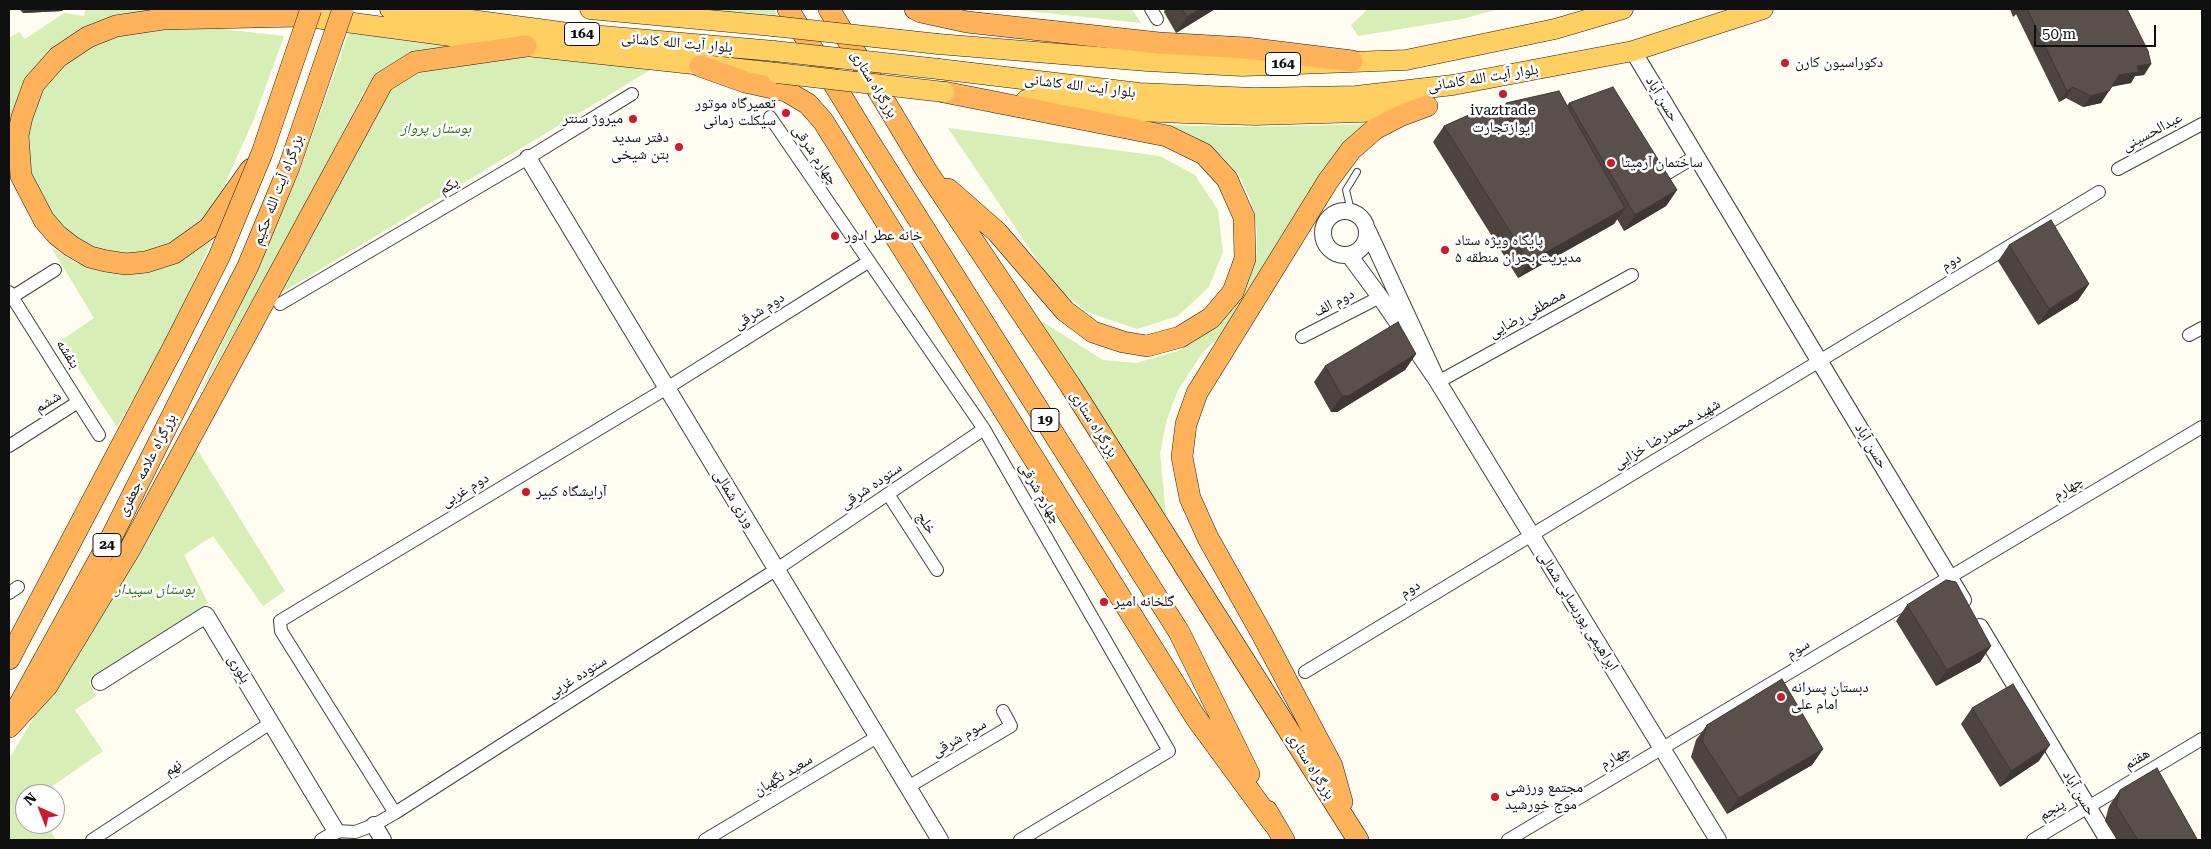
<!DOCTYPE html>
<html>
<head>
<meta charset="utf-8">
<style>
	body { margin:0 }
	#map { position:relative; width:2211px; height:849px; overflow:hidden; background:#fffcf2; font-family:"Roboto Serif",serif }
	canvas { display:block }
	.frame { position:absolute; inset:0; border:10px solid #0f0f0f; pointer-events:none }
	.north { position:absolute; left:15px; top:784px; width:50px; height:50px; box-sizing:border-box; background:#fff; border:1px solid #9f9f9f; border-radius:50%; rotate:316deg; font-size:14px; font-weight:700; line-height:20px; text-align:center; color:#0f0f0f }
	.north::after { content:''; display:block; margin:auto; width:18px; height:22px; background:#cd1a2e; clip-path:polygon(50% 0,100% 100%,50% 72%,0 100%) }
	.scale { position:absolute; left:2034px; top:25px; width:122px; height:22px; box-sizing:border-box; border:2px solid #0f0f0f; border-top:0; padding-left:6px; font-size:15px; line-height:18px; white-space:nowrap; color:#0f0f0f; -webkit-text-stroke:4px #fff; paint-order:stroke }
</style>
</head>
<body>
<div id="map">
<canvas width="2211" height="849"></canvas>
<div class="frame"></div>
<div class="north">N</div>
<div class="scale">50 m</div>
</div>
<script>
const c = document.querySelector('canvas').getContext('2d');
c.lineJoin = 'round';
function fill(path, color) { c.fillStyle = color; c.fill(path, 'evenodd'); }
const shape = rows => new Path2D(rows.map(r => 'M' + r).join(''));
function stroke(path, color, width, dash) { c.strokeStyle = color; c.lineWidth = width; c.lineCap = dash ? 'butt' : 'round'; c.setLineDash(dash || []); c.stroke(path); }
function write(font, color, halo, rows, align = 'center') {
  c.font = font + ' "Roboto Serif","Noto Naskh Arabic",serif'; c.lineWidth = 5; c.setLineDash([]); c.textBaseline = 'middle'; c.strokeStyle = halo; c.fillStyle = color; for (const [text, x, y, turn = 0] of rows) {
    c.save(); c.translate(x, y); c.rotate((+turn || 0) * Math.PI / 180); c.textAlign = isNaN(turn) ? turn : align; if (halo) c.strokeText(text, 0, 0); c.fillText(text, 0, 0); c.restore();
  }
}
fill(shape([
	[86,9,197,9,91,25,60,43,41,61,9,141,9,38,19,32,25,39,64,13,84,16],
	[685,9,774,9,779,18],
	[1009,9,1132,9,1141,23],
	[1368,9,1499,9,1462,19,1358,36,1351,25],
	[187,25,284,36,254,119,213,210,178,244,138,256,96,250,72,238,57,223,31,177,25,145,30,114,46,79,73,54,106,38],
	[349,32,462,46,409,55,396,61,383,69,363,93,306,204,198,397,299,173],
	[525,55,652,69,278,295,385,95,397,83,412,74,430,68],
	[1366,124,1224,333,1203,352,1178,390,1167,419,1160,453,1166,516,1038,319,1103,360,1136,363,1178,351,1208,332,1232,306,1257,254,1257,232,1254,212,1250,199,1239,175,1224,158,1193,138,1161,125,1248,127],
	[948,128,1160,156,1195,175,1218,210,1223,252,1209,287,1178,316,1137,329,1087,312,1054,285],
	[221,220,182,307,150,369,117,427,60,341,94,318,51,247,74,262,100,270,132,274,167,266],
	[195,446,285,591,263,606,213,536,184,555,208,603,89,682,96,696,75,710,103,751,41,794,25,794,25,824,46,824,56,840,9,840,9,759]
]), '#d7eeb7');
const service = shape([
	[1351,211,1346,190,1357,172]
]);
const minor = shape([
	[1151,9,1157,19],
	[770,117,984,429,1169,751,1020,840],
	[2118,169,2202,124],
	[1653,182,1696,156],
	[9,292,99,435],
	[9,299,55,270],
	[280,304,528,158,632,94],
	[2189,335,2202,328],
	[1302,337,1380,297],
	[1438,382,1632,275],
	[9,446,78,402],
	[888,494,937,570],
	[9,593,18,587],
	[1305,672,2099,192],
	[908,787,1011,726,1003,711],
	[395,813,281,631,280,621,667,388,868,262],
	[92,840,272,722],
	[321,840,336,831,355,832,374,825,395,813,777,569,984,429],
	[705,840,877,737],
	[1508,840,2202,427],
	[2033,840,2202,739]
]);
const tertiary = shape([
	[1633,51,1963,600],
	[528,158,940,840],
	'1323 233a22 22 0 1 1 44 0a22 22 0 1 1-44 0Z',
	[1349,255,1380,297,1438,382,1368,231],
	[1438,382,1718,840],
	[1980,627,2108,840],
	[100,682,206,615,336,831],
	[374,825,383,840]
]);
const primary = shape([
	[390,9,568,33,774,51],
	[590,9,773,26],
	[293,15,526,46,777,73],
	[938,44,1147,61,1242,66,1406,60,1555,29,1623,9],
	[939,69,1139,93,1254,98,1356,96,1453,85,1633,51,1763,9],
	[1026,100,1138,111,1184,113,1255,115,1361,112,1416,107]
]);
const trunk = shape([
	[788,9,867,138,1179,632,1249,774],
	[829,9,926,170,1070,385,1358,840],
	[915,9,921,12,967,22,1159,43,1246,48,1352,61],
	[700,66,745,82,786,91,808,104,823,121,1196,718,1273,823],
	[944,92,1167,136,1204,154,1227,179,1244,217,1245,259,1233,292,1211,318,1180,337,1147,346,1123,342,1093,332,1065,311,997,232,948,189],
	[251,169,209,228,174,253,146,262,126,264,106,261,90,257,71,246,57,235,44,220,21,176,18,135,22,117,34,84,58,57,88,37,116,26,163,19,301,16],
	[9,659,174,346],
	[19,705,111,538,198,364],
	[9,727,47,686,130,549,383,82,415,62,526,46],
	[1342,802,1332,766,1262,634,1208,538,1190,498,1182,457,1186,424,1197,393,1328,181,1351,150,1375,129,1400,116,1427,106],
	[1267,811,1284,840]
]);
stroke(service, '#424242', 8);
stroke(minor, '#424242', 14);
stroke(tertiary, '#424242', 18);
stroke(primary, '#202020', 21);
stroke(trunk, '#202020', 22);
stroke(service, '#fff', 6);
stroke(minor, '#fff', 12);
stroke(tertiary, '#fff', 16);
stroke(primary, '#ffcf62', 20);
stroke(trunk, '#ffb259', 21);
const primaryBridge = shape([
	[773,26,938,44],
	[774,51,939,69],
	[777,73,944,92]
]);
const trunkBridge = shape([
	[174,346,219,257,262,153,311,9],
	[198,364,248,266,289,167,343,9]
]);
stroke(primaryBridge, '#202020', 21, []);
stroke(trunkBridge, '#202020', 22, []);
stroke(primaryBridge, '#ffcf62', 20);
stroke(trunkBridge, '#ffb259', 21);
fill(shape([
	[19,9,63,9,62,11,23,13],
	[1165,9,1215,9,1176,33,1164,12],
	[2010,9,2127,9,2151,64,2144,75,2135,76,2131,83,2112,86,2101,103,2083,107,2066,98,2059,102,2016,14,2013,17],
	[1506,103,1567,106,1569,103,1677,190,1666,206,1624,231,1617,219,1614,224,1518,278,1433,142,1444,126,1500,112],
	[2009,245,2089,284,2078,300,2038,325,1998,261],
	[1416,354,1405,370,1337,412,1331,412,1314,382,1325,366],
	[1907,605,1991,646,1980,662,1936,686,1896,621],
	[1972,708,2039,761,2000,787,1961,724],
	[1707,725,1823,749,1812,765,1727,814,1691,757,1696,740],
	[2120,790,2197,840,2117,840,2105,821,2109,806]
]), '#4d4440');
fill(shape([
	[26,9,63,9,62,11,23,13],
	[1200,9,1215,9,1176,33,1187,17],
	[2019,9,2020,9,2016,14,2013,17],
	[2151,64,2144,75,2135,76,2131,83,2111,87,2119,75,2137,66],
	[2073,87,2066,98,2059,102,2067,91],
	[2109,91,2101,103,2083,107,2091,96],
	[1677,190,1666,206,1624,231,1635,215],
	[1625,208,1614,224,1518,278,1529,262],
	[2089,284,2078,300,2038,325,2049,309],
	[1416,354,1405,370,1337,412,1331,412,1342,396],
	[1991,646,1980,662,1936,686,1947,670],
	[2050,745,2039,761,2000,787,2011,771],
	[1823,749,1812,765,1727,814,1739,798]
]), '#3e3734');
const building = shape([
	[1182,9,1200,9,1187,17,1182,9],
	[2027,9,2127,9,2148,51,2151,64,2137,66,2139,72,2119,75,2109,91,2091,96,2073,87,2067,91,2027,9],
	[1613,87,1677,190,1635,215,1569,103,1613,87],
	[1559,91,1625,208,1529,262,1444,126,1491,105,1516,127,1520,123,1506,103,1559,91],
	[2051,220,2089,284,2049,309,2009,245,2051,220],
	[1398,322,1416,354,1348,396,1342,396,1325,366,1398,322],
	[1946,580,1956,582,1991,646,1947,670,1907,605,1946,580],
	[1782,679,1823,749,1739,798,1702,741,1707,725,1782,679],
	[2013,684,2050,745,2011,771,1972,708,2013,684],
	[2157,768,2197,839,2196,840,2138,840,2116,805,2120,790,2157,768]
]);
fill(building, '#594f4b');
stroke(building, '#3e3734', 1);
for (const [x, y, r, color] of [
	[1785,63,5,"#cd1a2e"],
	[1503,94,5,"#cd1a2e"],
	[786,113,5,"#cd1a2e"],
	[633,119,5,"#cd1a2e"],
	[679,147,5,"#cd1a2e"],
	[1611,163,5,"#cd1a2e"],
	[835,236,5,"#cd1a2e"],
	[1445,250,5,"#cd1a2e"],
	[526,492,5,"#cd1a2e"],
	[1104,602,5,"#cd1a2e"],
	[1781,697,5,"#cd1a2e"],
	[1495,797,5,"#cd1a2e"]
]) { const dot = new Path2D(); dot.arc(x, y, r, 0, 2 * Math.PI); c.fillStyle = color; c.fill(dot); stroke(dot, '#fff', 2); }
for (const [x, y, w] of [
	[582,34,35],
	[1283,64,35],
	[1045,420,28],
	[107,545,28]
]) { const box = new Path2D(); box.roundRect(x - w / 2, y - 11.5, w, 23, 4); c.fillStyle = '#fff'; c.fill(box); stroke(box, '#0f0f0f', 1); }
write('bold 14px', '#0f0f0f', null, [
	["164",582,34],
	["164",1283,64],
	["19",1045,420],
	["24",107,545]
]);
write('15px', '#0f0f0f', '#fff', [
	["بلوار آیت الله کاشانی",677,43,5],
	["بلوار آیت الله کاشانی",1483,78,-9],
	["بزرگراه ستاری",874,84,59],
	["بلوار آیت الله کاشانی",1080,86,7],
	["حسن آباد",1662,99,59],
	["عبدالحسینی",2152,132,-28],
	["چهارم شرقی",815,155,56],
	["یکم",449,186,-30],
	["بزرگراه آیت الله حکیم",278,190,-69],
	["دوم",1951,262,-31],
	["دوم الف",1334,303,-28],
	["دوم شرقی",759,311,-32],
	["مصطفی رضایی",1527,314,-29],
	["بنفشه",68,354,58],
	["ششم",48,402,-32],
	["بزرگراه ستاری",1094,424,58],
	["شهید محمدرضا خزایی",1667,434,-31],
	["حسن آباد",1871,446,59],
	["بزرگراه علامه جعفری",147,465,-63],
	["ستوده شرقی",871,486,-34],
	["چهارم",2068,488,-31],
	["دوم غربی",465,490,-31],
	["چهارم شرقی",1040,493,60],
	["ورزی شمالی",734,499,59],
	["خلج",926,523,57],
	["دوم",1410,589,-31],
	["ابراهیمی پوربسابی شمالی",1578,611,58],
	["سوم",1798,649,-31],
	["بلوری",239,669,59],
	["ستوده غربی",577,677,-32],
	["سوم شرقی",959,738,-30],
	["چهارم",1615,757,-31],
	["هفتم",2137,759,-31],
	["بزرگراه ستاری",1311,766,58],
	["نهم",173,768,-33],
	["سعید نگهبان",783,775,-31],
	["حسن آباد",2079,793,59],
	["پنجم",2052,810,-31]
]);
write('15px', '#0f0f0f', '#fff', [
	["دکوراسیون کارن",1795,63],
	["تعمیرگاه موتور",776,104,"right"],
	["سیکلت زمانی",776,121,"right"],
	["ivaztrade",1503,111,"center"],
	["ایوازتجارت",1503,128,"center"],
	["میروژ سنتر",623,119,"right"],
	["دفتر سدید",669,138,"right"],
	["بتن شیخی",669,155,"right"],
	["ساختمان آرمیتا",1621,163],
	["خانه عطر ادور",845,236],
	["پایگاه ویژه ستاد",1455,241],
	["مدیریت بحران منطقه ۵",1455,258],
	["آرایشگاه کبیر",536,492],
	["گلخانه امیر",1114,602],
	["دبستان پسرانه",1791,688],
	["امام علی",1791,705],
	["مجتمع ورزشی",1505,788],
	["موج خورشید",1505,805]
], 'left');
write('italic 15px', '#306e19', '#fff', [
	["بوستان پرواز",436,129],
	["بوستان سپیدار",155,590]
]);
</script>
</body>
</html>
